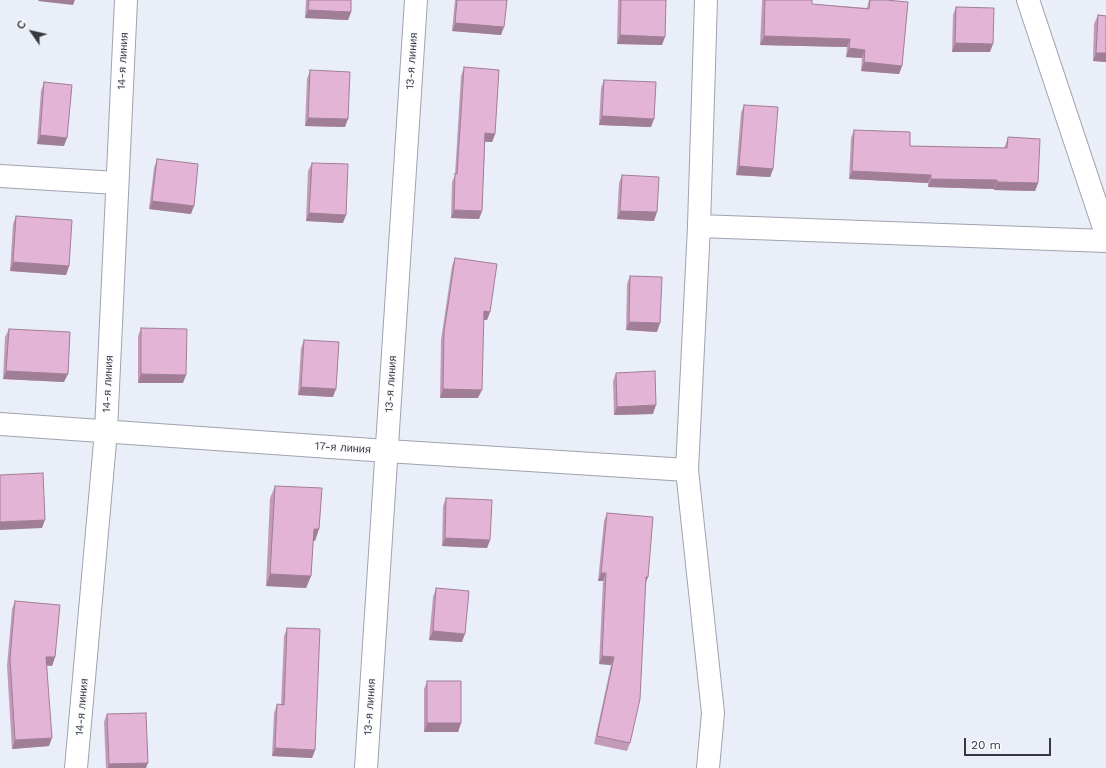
<!DOCTYPE html>
<html>
<head>
<meta charset="utf-8">
<style>
	body { margin:0 }
	#map { position:relative; width:1106px; height:768px; overflow:hidden; background:#e9eef9; font-family:"Work Sans",sans-serif }
	canvas { display:block }
	.north { position:absolute; left:12px; top:12px; width:40px; height:40px; -webkit-text-stroke:3px #fafbfe; paint-order:stroke; rotate:304deg; font-size:11px; font-weight:700; line-height:16px; text-align:center; color:#37393e }
	.north::after { content:''; display:block; margin:auto; width:14px; height:18px; background:#37393e; clip-path:polygon(50% 0,100% 100%,50% 72%,0 100%) }
	.scale { position:absolute; left:964px; top:738px; width:87px; height:18px; box-sizing:border-box; border:2px solid #37393e; border-top:0; padding-left:5px; font-size:12px; line-height:14px; white-space:nowrap; color:#37393e; -webkit-text-stroke:3px #fafbfe; paint-order:stroke }
</style>
</head>
<body>
<div id="map">
<canvas width="1106" height="768"></canvas>
<div class="north">С</div>
<div class="scale">20 m</div>
</div>
<script>
const c = document.querySelector('canvas').getContext('2d');
c.lineJoin = 'round';
const shape = rows => new Path2D(rows.map(r => 'M' + r).join(''));
function stroke(path, color, width, dash) { c.strokeStyle = color; c.lineWidth = width; c.lineCap = dash ? 'butt' : 'round'; c.setLineDash(dash || []); c.stroke(path); }
function fill(path, color) { c.fillStyle = color; c.fill(path, 'evenodd'); }
function write(font, color, halo, rows, align = 'center') {
  c.font = font + ' "Work Sans",sans-serif'; c.lineWidth = 3; c.setLineDash([]); c.textBaseline = 'middle'; c.strokeStyle = halo; c.fillStyle = color; for (const [text, x, y, turn = 0] of rows) {
    c.save(); c.translate(x, y); c.rotate((+turn || 0) * Math.PI / 180); c.textAlign = isNaN(turn) ? turn : align; if (halo) c.strokeText(text, 0, 0); c.fillText(text, 0, 0); c.restore();
  }
}
const minor = shape([
	[706,0,699,226,687,470,713,713,708,768],
	[1028,0,1106,234],
	[0,176,117,183],
	[699,226,1106,241],
	[0,424,387,451,687,470],
	[76,768,106,431,126,0],
	[366,768,416,0]
]);
stroke(minor, '#9fa3ae', 24);
stroke(minor, '#fff', 22);
fill(shape([
	[306,0,351,0,351,12,348,20,305,18],
	[455,0,507,0,501,35,452,31],
	[618,0,666,0,662,45,617,44],
	[762,0,812,0,812,4,867,8,869,0,886,0,902,66,899,74,861,71,862,58,846,57,847,47,760,45,762,2],
	[956,7,990,52,952,52,953,15],
	[1098,15,1106,16,1106,62,1093,61,1094,24],
	[464,67,495,134,492,142,485,142,482,211,479,219,451,218,452,182,455,175,461,76],
	[310,70,345,127,305,126,307,79],
	[604,80,651,127,599,125,601,88],
	[44,82,64,146,37,144,41,91],
	[744,105,773,169,770,177,736,175,741,113],
	[854,130,910,146,1004,148,1005,146,1008,137,1038,183,1035,191,994,190,994,189,928,187,928,183,849,179,851,138],
	[157,159,191,214,149,209,154,168],
	[312,163,343,223,306,221,308,171],
	[622,175,654,221,617,219,619,183],
	[16,216,69,266,66,275,10,271,13,224],
	[455,258,490,312,487,320,483,320,478,398,440,398,441,340,452,266],
	[630,276,657,332,626,330,627,284],
	[141,328,183,383,138,383,138,336],
	[9,329,64,382,3,379,5,337],
	[304,340,333,397,298,395,301,348],
	[616,373,653,414,614,415,613,381],
	[275,486,315,541,313,541,311,576,306,588,266,586,270,498],
	[446,498,490,540,487,548,442,546,443,506],
	[607,513,645,584,630,743,627,751,594,744,611,665,599,664,603,581,598,581,604,521],
	[436,588,462,642,429,640,433,597],
	[15,601,55,657,52,666,47,665,49,746,12,749,7,666,12,609],
	[287,628,315,750,312,758,272,756,274,713,277,704,281,705,284,636],
	[427,681,461,723,458,732,424,732,424,689],
	[107,714,146,768,106,768,104,722]
]), '#c39bb8');
fill(shape([
	[39,0,75,0,73,5,38,1],
	[308,10,351,12,348,20,305,18],
	[455,23,504,27,501,35,452,31],
	[620,35,665,37,662,45,617,44],
	[764,36,850,39,847,47,760,45],
	[955,43,993,44,990,52,952,52],
	[849,48,865,50,862,58,846,57],
	[1096,53,1106,53,1106,62,1093,61],
	[864,62,902,66,899,74,861,71],
	[602,116,654,119,651,127,599,125],
	[308,118,348,119,345,127,305,126],
	[485,133,495,134,492,142,482,141],
	[40,135,67,138,64,146,37,144],
	[739,166,773,169,770,177,736,175],
	[852,171,931,175,928,183,849,179],
	[931,179,997,180,994,189,928,187],
	[997,182,1038,183,1035,191,994,190],
	[152,201,194,206,191,214,149,209],
	[454,210,482,211,479,219,451,218],
	[620,211,657,212,654,221,617,219],
	[309,213,346,215,343,223,306,221],
	[13,262,69,266,66,275,10,271],
	[484,311,490,312,487,320,481,319],
	[629,322,660,323,657,332,626,330],
	[6,371,68,374,64,382,3,379],
	[141,374,186,375,183,383,138,383],
	[301,387,336,389,333,397,298,395],
	[443,389,482,390,478,398,440,398],
	[656,405,653,414,614,415,617,407],
	[45,520,42,528,0,530,0,522],
	[314,529,319,529,315,541,309,541],
	[445,538,490,540,487,548,442,546],
	[601,573,606,573,603,581,598,581],
	[270,574,311,576,306,588,266,586],
	[646,577,648,577,645,585],
	[433,631,465,634,462,642,429,640],
	[602,656,614,657,611,665,599,664],
	[46,657,55,657,52,666,43,665],
	[427,723,461,723,458,732,424,732],
	[52,738,49,746,12,749,15,740],
	[275,748,315,750,312,758,272,756],
	[148,763,146,768,108,768,109,764]
]), '#9f7e96');
const building = shape([
	[309,0,351,0,351,12,308,10,309,0],
	[457,0,507,0,504,27,455,23,457,0],
	[621,0,666,0,665,37,620,35,621,0],
	[765,0,812,0,812,4,869,9,870,0,886,0,908,2,902,66,864,62,865,50,849,48,850,39,764,36,765,0],
	[956,7,994,8,993,44,955,43,956,7],
	[1098,15,1106,16,1106,53,1096,53,1098,15],
	[464,67,499,70,495,134,485,133,482,211,454,210,455,173,457,174,464,67],
	[310,70,350,72,348,119,308,118,310,70],
	[604,80,656,82,654,119,602,116,604,80],
	[44,82,72,85,67,138,40,135,44,82],
	[744,105,778,107,773,169,739,166,744,105],
	[854,130,910,132,910,146,1007,148,1008,137,1040,139,1038,183,997,182,997,180,931,179,931,175,852,171,854,130],
	[157,159,198,164,194,206,152,201,157,159],
	[312,163,348,164,346,215,309,213,312,163],
	[622,175,659,177,657,212,620,211,622,175],
	[16,216,72,220,69,266,13,262,16,216],
	[455,258,497,264,490,312,484,311,482,390,443,389,444,332,455,258],
	[630,276,662,277,660,323,629,322,630,276],
	[141,328,187,329,186,375,141,374,141,328],
	[9,329,70,332,68,374,6,371,9,329],
	[304,340,339,342,336,389,301,387,304,340],
	[655,371,656,405,617,407,616,373,655,371],
	[43,473,45,520,0,522,0,475,43,473],
	[275,486,322,488,319,529,314,529,311,576,270,574,275,486],
	[446,498,492,500,490,540,445,538,446,498],
	[607,513,653,517,648,577,646,577,640,699,630,743,597,736,614,657,602,656,606,573,601,573,607,513],
	[436,588,469,591,465,634,433,631,436,588],
	[15,601,60,605,55,657,46,657,52,738,15,740,10,658,15,601],
	[287,628,320,629,315,750,275,748,277,704,284,705,287,628],
	[427,681,461,681,461,723,427,723,427,681],
	[146,713,148,763,109,764,107,714,146,713]
]);
fill(building, '#e3b4d6');
stroke(building, '#9f7e96', 1);
write('11px', '#37393e', '#fafbfe', [
	["14-я линия",123,61,-87],
	["13-я линия",412,61,-86],
	["14-я линия",108,384,-87],
	["13-я линия",391,384,-86],
	["17-я линия",343,448,4],
	["14-я линия",82,707,-85],
	["13-я линия",370,707,-86]
]);
</script>
</body>
</html>
